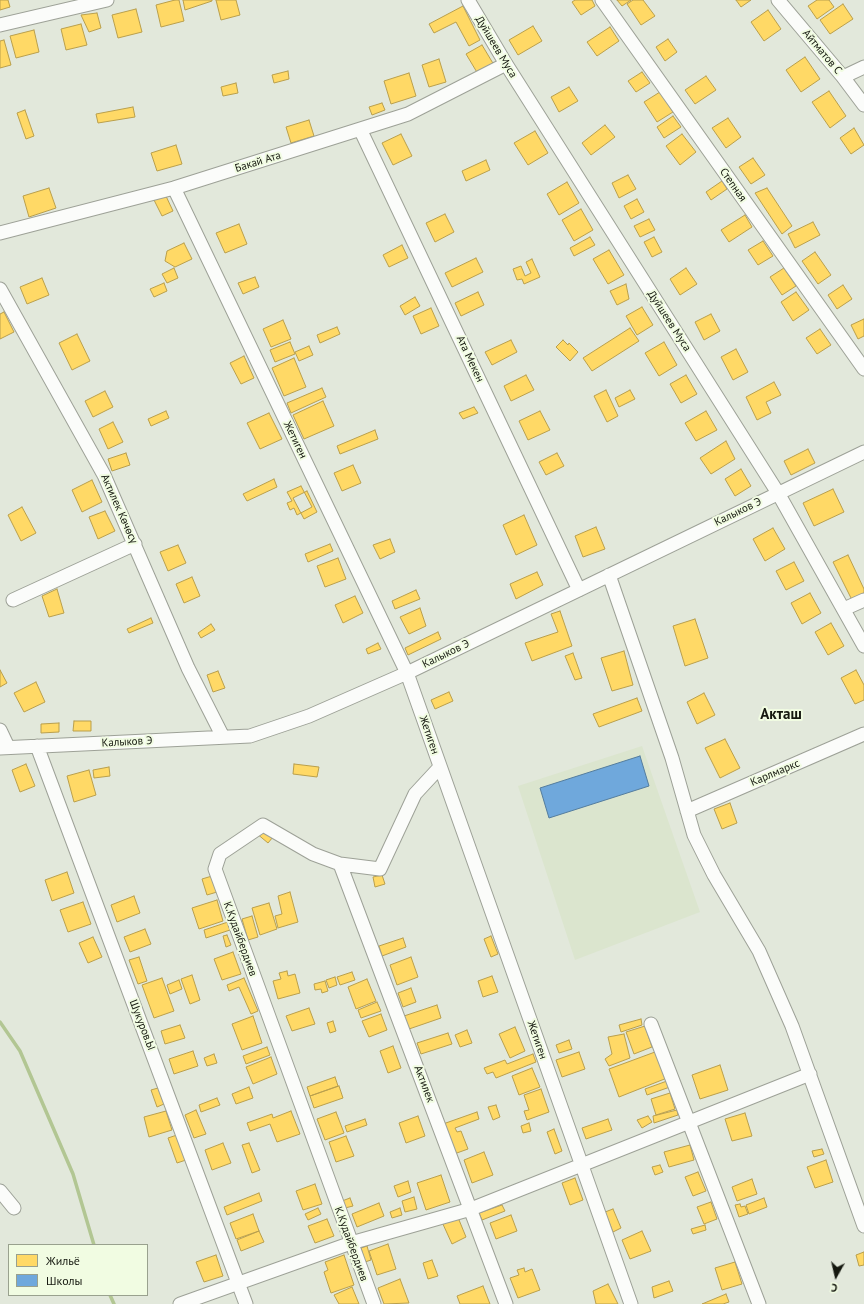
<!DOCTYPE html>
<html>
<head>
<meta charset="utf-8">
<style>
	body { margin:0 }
	#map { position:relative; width:864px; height:1304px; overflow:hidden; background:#e2e8db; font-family:"PT Sans",sans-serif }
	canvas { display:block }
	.legend { position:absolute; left:8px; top:1244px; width:140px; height:52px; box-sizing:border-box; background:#f1fce2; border:1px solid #99a18e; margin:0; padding:5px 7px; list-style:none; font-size:12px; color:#15180f }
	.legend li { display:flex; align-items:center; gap:8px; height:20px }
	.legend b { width:20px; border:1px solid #99a18e }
	.north { position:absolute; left:816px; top:1256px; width:40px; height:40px; -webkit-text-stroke:3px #f1fce2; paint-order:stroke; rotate:188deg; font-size:11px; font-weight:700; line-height:16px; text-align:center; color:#15180f }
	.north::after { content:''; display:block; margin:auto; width:14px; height:18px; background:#15180f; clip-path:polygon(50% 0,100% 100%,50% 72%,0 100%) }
</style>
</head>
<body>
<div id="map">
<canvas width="864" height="1304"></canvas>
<ul class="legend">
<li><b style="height:11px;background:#ffd966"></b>Жильё</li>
<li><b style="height:11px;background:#6fa8dc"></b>Школы</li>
</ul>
<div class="north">С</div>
</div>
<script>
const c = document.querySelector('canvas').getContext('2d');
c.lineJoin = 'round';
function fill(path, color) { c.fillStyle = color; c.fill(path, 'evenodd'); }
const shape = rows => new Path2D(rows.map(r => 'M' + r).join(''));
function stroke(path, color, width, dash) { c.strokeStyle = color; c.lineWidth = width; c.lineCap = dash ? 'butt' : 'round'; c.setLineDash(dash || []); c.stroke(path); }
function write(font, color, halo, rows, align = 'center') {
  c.font = font + ' "PT Sans",sans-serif'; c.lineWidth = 4; c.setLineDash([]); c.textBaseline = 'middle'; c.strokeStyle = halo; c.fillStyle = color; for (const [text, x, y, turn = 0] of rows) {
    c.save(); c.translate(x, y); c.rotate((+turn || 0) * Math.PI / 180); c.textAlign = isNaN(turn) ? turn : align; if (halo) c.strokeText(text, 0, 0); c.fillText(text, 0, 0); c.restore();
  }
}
fill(shape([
	[642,746,700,912,575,960,518,786]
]), '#dbe5ce');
const homes = shape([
	[0,0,8,0,10,7,0,10,0,0],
	[175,0,179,0,184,21,161,27,156,5,175,0],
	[183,0,212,0,212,1,185,10,183,0],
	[216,0,236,0,240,15,221,20,216,0],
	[575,0,592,0,595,6,581,15,572,2,575,0],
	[617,0,631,0,622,6,617,0],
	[633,0,643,0,655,16,641,25,627,4,633,0],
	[736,0,751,0,741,7,736,0],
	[817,0,829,0,834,7,817,19,808,6,817,0],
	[843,4,853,19,830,34,820,20,843,4],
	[463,6,480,40,469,46,456,22,434,33,429,24,463,6],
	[136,9,142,32,118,38,112,15,136,9],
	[768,10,781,29,764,41,751,22,768,10],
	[97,13,101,28,89,32,81,15,97,13],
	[81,24,87,45,66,50,61,29,81,24],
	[533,26,542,41,518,55,509,40,533,26],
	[610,27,619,41,597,56,587,42,610,27],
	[34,30,39,52,16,58,10,36,34,30],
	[668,39,677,52,665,61,656,47,668,39],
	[4,40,11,65,0,68,0,41,4,40],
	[482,45,494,65,478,74,466,54,482,45],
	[805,57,820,79,801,92,786,70,805,57],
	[439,59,446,82,429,87,422,65,439,59],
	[288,71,289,79,274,83,272,75,288,71],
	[642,72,650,83,636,92,628,81,642,72],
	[409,73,416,96,391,104,384,81,409,73],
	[706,76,716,90,695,104,685,90,706,76],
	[236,83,238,93,223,96,221,87,236,83],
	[569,87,578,101,559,112,551,97,569,87],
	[829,91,846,116,830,128,812,102,829,91],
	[660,92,673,112,657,122,644,102,660,92],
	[382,103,385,110,372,115,369,107,382,103],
	[133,107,135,117,98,123,96,114,133,107],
	[25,110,34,136,26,139,17,113,25,110],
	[673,116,681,127,664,138,657,127,673,116],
	[728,118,741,137,726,148,712,128,728,118],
	[309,120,314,136,291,143,286,127,309,120],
	[605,125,615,137,591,155,582,143,605,125],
	[854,128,864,145,851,154,840,138,854,128],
	[535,131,548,153,528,165,514,143,535,131],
	[401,134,412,156,393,165,382,143,401,134],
	[682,134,696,152,680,165,666,146,682,134],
	[176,145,182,164,157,171,151,153,176,145],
	[753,158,765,175,751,184,739,167,753,158],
	[486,160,490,170,466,181,462,171,486,160],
	[628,175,636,189,619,198,612,183,628,175],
	[722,181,727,189,711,200,706,192,722,181],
	[567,182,579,203,559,215,547,194,567,182],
	[49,188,56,208,29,217,23,196,49,188],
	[767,188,792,226,782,234,755,193,767,188],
	[165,194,173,211,162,216,154,200,165,194],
	[637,199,644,212,631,219,624,206,637,199],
	[581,209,593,230,574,241,562,220,581,209],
	[445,214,454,232,435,242,426,223,445,214],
	[745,215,752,227,729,242,721,230,745,215],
	[649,219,655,230,640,237,634,226,649,219],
	[813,222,820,235,795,248,788,234,813,222],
	[239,224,247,244,225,253,216,233,239,224],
	[590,237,595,245,574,256,570,248,590,237],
	[654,237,662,252,652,257,644,242,654,237],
	[763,241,773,256,758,265,748,250,763,241],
	[184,243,192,259,175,267,165,261,167,251,184,243],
	[402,245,408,258,389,267,383,255,402,245],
	[609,250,624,275,608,284,593,259,609,250],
	[815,252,831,275,818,284,802,261,815,252],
	[476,258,483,272,452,287,445,273,476,258],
	[532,259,540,277,524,284,522,279,517,280,513,269,521,266,525,276,531,273,526,262,532,259],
	[174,268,178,278,167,283,162,274,174,268],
	[686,268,697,284,680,295,670,279,686,268],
	[784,268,796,286,782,295,770,277,784,268],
	[255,277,259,287,243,294,238,283,255,277],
	[42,278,49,295,27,304,20,287,42,278],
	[164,283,167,291,154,297,150,289,164,283],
	[626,284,629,299,617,305,610,291,626,284],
	[843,285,852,299,837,309,828,295,843,285],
	[478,292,484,305,461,316,455,303,478,292],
	[796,292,809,310,793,321,781,302,796,292],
	[415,297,420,306,405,315,400,306,415,297],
	[642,307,653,325,637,335,626,316,642,307],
	[431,308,439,326,421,334,413,316,431,308],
	[4,312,14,332,0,339,0,314,4,312],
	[711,314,720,331,704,340,695,322,711,314],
	[864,319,864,336,858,339,851,325,864,319],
	[283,320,291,339,271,347,263,329,283,320],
	[337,327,340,334,320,343,317,335,337,327],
	[630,328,639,341,592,371,583,358,630,328],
	[820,329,831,345,817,354,806,338,820,329],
	[77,334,90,361,72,370,59,343,77,334],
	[511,340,517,352,492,365,485,352,511,340],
	[563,340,568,345,569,343,578,352,570,361,556,347,563,340],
	[290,342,295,354,275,362,270,350,290,342],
	[664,342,677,365,659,376,645,353,664,342],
	[309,346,313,355,299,361,295,352,309,346],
	[736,349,748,372,733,380,721,357,736,349],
	[244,356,254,378,241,384,230,363,244,356],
	[294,358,306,387,284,396,272,368,294,358],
	[526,375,534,390,511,401,504,386,526,375],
	[686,375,697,394,681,403,670,384,686,375],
	[774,382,781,395,766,402,771,413,757,420,746,397,774,382],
	[322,388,326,397,291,413,287,403,322,388],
	[606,390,618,416,607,422,594,396,606,390],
	[630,390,635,399,619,407,615,398,630,390],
	[105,391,113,407,93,417,85,401,105,391],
	[323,401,334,426,304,439,293,415,323,401],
	[474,407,478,413,463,419,459,413,474,407],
	[166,411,169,418,151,426,148,419,166,411],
	[540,411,550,430,528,440,519,421,540,411],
	[706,411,717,430,696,441,685,423,706,411],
	[269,413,282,439,260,449,247,423,269,413],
	[113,422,123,442,108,449,99,429,113,422],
	[375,430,378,439,340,454,337,446,375,430],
	[726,441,735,459,711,474,700,458,726,441],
	[808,449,815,463,791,475,784,461,808,449],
	[126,453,130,465,112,471,108,459,126,453],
	[557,453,564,466,546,475,539,462,557,453],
	[353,465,361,483,342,491,334,473,353,465],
	[741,469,751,486,735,496,725,479,741,469],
	[274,479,277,487,247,501,243,494,274,479],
	[92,480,102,502,82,512,72,490,92,480],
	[301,486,312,507,297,515,294,508,290,510,287,503,292,501,287,492,301,486],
	[833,489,844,512,814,526,803,503,833,489],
	[307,491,317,512,304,519,293,498,307,491],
	[22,507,36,533,21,541,8,515,22,507],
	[105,511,115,531,98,539,89,517,105,511],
	[524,515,537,545,516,555,503,525,524,515],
	[596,527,605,549,583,557,575,536,596,527],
	[773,528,785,549,765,561,753,539,773,528],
	[390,539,395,552,380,559,373,545,390,539],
	[330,544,333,551,308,562,305,554,330,544],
	[178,545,186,563,168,571,160,552,178,545],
	[848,555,864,589,864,593,852,600,833,562,848,555],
	[338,558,346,579,325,587,317,566,338,558],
	[794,562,804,581,786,590,776,571,794,562],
	[537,572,543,585,516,599,510,584,537,572],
	[192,577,200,596,184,603,176,584,192,577],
	[57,589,64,613,49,617,42,596,57,589],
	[416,590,420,599,395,609,392,601,416,590],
	[810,593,821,613,802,624,791,603,810,593],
	[355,596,363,613,343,623,335,605,355,596],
	[420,608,426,626,409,634,400,617,420,608],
	[560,611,572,646,532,661,525,643,558,632,551,614,560,611],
	[151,618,153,623,129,633,127,629,151,618],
	[695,619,708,658,685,666,673,626,695,619],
	[831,623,844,646,828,655,815,632,831,623],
	[211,624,215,630,201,638,198,633,211,624],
	[438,632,441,639,408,655,405,648,438,632],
	[378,643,381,649,368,654,366,649,378,643],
	[624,651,633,685,612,691,601,658,624,651],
	[573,653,582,678,575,680,565,656,573,653],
	[0,670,7,683,0,687,0,670],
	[856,670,864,685,864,700,855,704,841,678,856,670],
	[218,671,225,688,213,692,207,675,218,671],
	[36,682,45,702,24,712,14,693,36,682],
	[449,692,453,701,435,709,431,700,449,692],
	[704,693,715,715,697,724,687,702,704,693],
	[637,698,642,711,599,727,593,714,637,698],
	[74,721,91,721,91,731,73,731,74,721],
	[59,723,59,732,41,733,41,724,59,723],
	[725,739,740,768,720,778,705,748,725,739],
	[26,764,35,786,20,792,12,770,26,764],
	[294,764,319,767,317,777,293,774,294,764],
	[109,767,110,776,94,778,93,770,109,767],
	[89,770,96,795,74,802,67,776,89,770],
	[730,803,737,823,722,829,714,809,730,803],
	[261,827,273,837,268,843,256,833,261,827],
	[67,872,74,893,52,901,45,880,67,872],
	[382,875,385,884,375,887,373,877,382,875],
	[212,876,217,892,207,895,202,879,212,876],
	[290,892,298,922,278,928,275,916,282,914,278,896,290,892],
	[134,896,140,913,117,922,111,905,134,896],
	[217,900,223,921,199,929,192,908,217,900],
	[83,902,91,924,68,932,60,910,83,902],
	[269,903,277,929,260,935,252,908,269,903],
	[252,916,258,937,248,940,242,919,252,916],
	[228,922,230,930,206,938,204,930,228,922],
	[145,929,151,944,130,952,124,937,145,929],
	[227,935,231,945,226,947,223,936,227,935],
	[491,936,498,954,491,957,484,939,491,936],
	[93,937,102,957,88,963,79,943,93,937],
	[403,938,406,947,382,956,379,946,403,938],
	[233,952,241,974,222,980,214,959,233,952],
	[139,957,147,981,138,984,129,960,139,957],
	[411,957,418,977,397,985,390,965,411,957],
	[287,971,288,976,295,974,300,993,278,999,273,981,281,979,279,973,287,971],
	[352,972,355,980,340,985,337,977,352,972],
	[192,975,200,1000,190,1004,181,979,192,975],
	[492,976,498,992,483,997,478,981,492,976],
	[335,977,337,985,329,988,326,980,335,977],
	[162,978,174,1011,154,1018,142,985,162,978],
	[244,978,258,1011,251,1014,239,987,229,991,227,985,244,978],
	[367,979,376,1001,356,1009,348,987,367,979],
	[179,980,182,989,170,994,167,985,179,980],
	[325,981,328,991,322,993,321,989,315,990,314,984,325,981],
	[411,988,416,1002,403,1007,398,993,411,988],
	[377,1002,381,1011,361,1018,358,1010,377,1002],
	[437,1005,441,1018,409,1029,404,1016,437,1005],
	[309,1008,315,1024,292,1031,286,1016,309,1008],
	[381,1014,387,1030,369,1037,362,1021,381,1014],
	[253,1016,262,1043,242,1050,232,1024,253,1016],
	[641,1019,642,1025,621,1032,619,1025,641,1019],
	[333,1021,336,1031,330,1033,327,1023,333,1021],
	[180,1025,185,1038,165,1044,161,1031,180,1025],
	[645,1026,652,1047,634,1054,626,1032,645,1026],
	[515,1027,525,1051,510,1058,499,1034,515,1027],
	[467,1030,472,1043,460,1047,455,1035,467,1030],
	[448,1033,452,1044,421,1054,417,1043,448,1033],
	[624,1034,630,1058,609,1066,605,1059,612,1054,608,1037,624,1034],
	[569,1040,572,1049,559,1053,556,1045,569,1040],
	[393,1046,401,1068,388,1073,380,1051,393,1046],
	[267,1047,270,1055,246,1064,243,1056,267,1047],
	[193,1051,198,1066,174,1074,169,1059,193,1051],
	[579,1052,585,1069,562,1077,556,1060,579,1052],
	[655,1052,667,1078,619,1097,609,1069,655,1052],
	[214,1054,217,1063,207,1066,204,1058,214,1054],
	[533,1054,536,1062,496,1078,493,1072,487,1074,484,1068,505,1060,507,1064,533,1054],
	[271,1057,277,1074,253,1084,246,1067,271,1057],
	[720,1065,728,1090,700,1099,692,1075,720,1065],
	[532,1068,540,1087,519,1095,512,1076,532,1068],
	[335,1077,338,1086,310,1096,307,1087,335,1077],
	[667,1081,670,1087,647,1095,645,1089,667,1081],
	[339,1086,343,1098,314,1108,310,1096,339,1086],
	[249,1087,253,1098,236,1104,232,1094,249,1087],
	[158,1088,164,1104,157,1107,151,1090,158,1088],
	[541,1089,549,1112,527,1120,524,1111,529,1110,524,1095,541,1089],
	[670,1093,675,1109,656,1115,651,1099,670,1093],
	[217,1098,220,1105,201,1112,199,1105,217,1098],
	[496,1105,500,1117,493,1120,488,1107,496,1105],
	[196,1110,206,1134,194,1138,185,1115,196,1110],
	[677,1110,678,1115,654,1123,653,1116,677,1110],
	[166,1111,172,1130,149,1137,144,1117,166,1111],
	[291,1111,300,1134,277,1142,270,1124,250,1131,247,1123,272,1114,273,1118,291,1111],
	[336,1112,344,1133,325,1140,317,1119,336,1112],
	[477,1112,479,1119,455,1128,457,1132,461,1131,468,1149,454,1154,443,1124,477,1112],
	[745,1113,752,1136,732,1141,725,1119,745,1113],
	[418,1116,425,1136,406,1143,399,1123,418,1116],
	[648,1116,652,1122,642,1128,637,1120,648,1116],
	[365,1119,367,1125,347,1132,345,1126,365,1119],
	[608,1119,612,1130,586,1139,582,1128,608,1119],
	[529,1123,531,1131,523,1133,521,1126,529,1123],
	[554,1129,562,1151,555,1154,547,1132,554,1129],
	[177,1135,186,1160,177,1163,168,1138,177,1135],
	[346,1136,354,1156,336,1162,329,1142,346,1136],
	[223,1143,231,1163,212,1170,205,1150,223,1143],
	[249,1143,260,1170,252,1173,242,1145,249,1143],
	[690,1145,694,1160,669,1167,664,1152,690,1145],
	[822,1149,824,1154,814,1157,812,1151,822,1149],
	[484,1152,493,1175,472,1183,464,1160,484,1152],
	[826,1160,833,1182,815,1188,807,1167,826,1160],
	[660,1165,663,1172,655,1175,652,1167,660,1165],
	[698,1172,706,1191,693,1196,685,1177,698,1172],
	[441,1175,450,1202,426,1210,417,1183,441,1175],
	[575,1178,583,1200,570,1205,562,1183,575,1178],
	[752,1179,757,1194,737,1201,732,1187,752,1179],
	[408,1181,411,1192,398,1197,394,1186,408,1181],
	[315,1184,322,1204,303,1210,296,1191,315,1184],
	[259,1193,262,1201,227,1215,224,1207,259,1193],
	[414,1197,417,1209,405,1212,402,1201,414,1197],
	[350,1198,353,1206,345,1208,342,1201,350,1198],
	[764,1198,767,1207,749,1214,746,1205,764,1198],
	[711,1202,717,1219,704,1224,697,1207,711,1202],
	[379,1203,384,1216,357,1227,352,1214,379,1203],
	[740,1204,741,1207,745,1206,748,1214,739,1217,735,1205,740,1204],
	[502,1205,505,1211,482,1220,479,1213,502,1205],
	[318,1208,321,1214,308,1220,305,1214,318,1208],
	[400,1208,402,1215,392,1218,390,1212,400,1208],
	[613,1209,621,1228,613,1232,605,1212,613,1209],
	[253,1214,259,1231,236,1239,230,1223,253,1214],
	[457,1215,466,1237,452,1244,442,1222,457,1215],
	[511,1215,517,1231,496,1239,490,1223,511,1215],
	[327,1219,334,1236,315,1243,308,1226,327,1219],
	[705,1225,706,1230,693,1234,691,1229,705,1225],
	[259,1231,264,1242,241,1251,237,1240,259,1231],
	[642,1231,651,1251,630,1259,622,1240,642,1231],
	[388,1244,396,1269,377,1275,369,1251,388,1244],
	[367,1246,371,1260,365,1262,361,1248,367,1246],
	[864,1252,864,1265,859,1266,856,1255,864,1252],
	[216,1255,223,1276,204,1282,196,1262,216,1255],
	[344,1255,354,1285,331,1293,324,1272,328,1270,325,1262,344,1255],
	[432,1260,438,1276,428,1279,423,1263,432,1260],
	[735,1262,742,1284,722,1290,715,1268,735,1262],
	[524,1268,525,1272,532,1269,540,1290,518,1298,510,1278,519,1275,517,1270,524,1268],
	[400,1279,409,1303,384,1304,378,1288,400,1279],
	[669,1281,673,1291,654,1298,652,1287,669,1281],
	[608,1284,618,1304,596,1304,593,1291,608,1284],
	[483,1286,490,1304,460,1304,457,1296,483,1286],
	[352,1287,359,1304,339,1304,334,1295,352,1287],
	[726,1294,729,1302,723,1304,702,1304,726,1294]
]);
fill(homes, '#ffd966');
stroke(homes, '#b99f4c', 1);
const schools = shape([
	[640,756,649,786,549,818,540,788,640,756]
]);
fill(schools, '#6fa8dc');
stroke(schools, '#547d9e', 1);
stroke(shape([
	[0,1022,20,1051,73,1174,94,1245],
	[110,1295,114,1304]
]), '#b2c693', 3.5);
const minor = shape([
	[468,0,506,64,778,493,864,646],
	[602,0,864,369],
	[778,0,843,77,864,105],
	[0,25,107,0],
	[843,77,864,67],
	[360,129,579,590],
	[174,188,407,673,631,1304],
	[0,233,174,188,408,114,506,64],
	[0,289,104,475,188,668,223,737],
	[609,575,672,758,694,835,714,875,759,951,792,1026,864,1226],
	[13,600,135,544],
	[844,609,864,600],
	[0,730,8,747],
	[37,746,246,1304],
	[0,748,250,736,309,716,407,673,864,452],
	[687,811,864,734],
	[340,864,506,1304],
	[651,1024,759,1304],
	[0,1191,14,1208],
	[180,1304,351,1243,471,1209,810,1074],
	[374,1304,215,869,220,854,263,825,313,854,340,864,380,869,415,794,440,767]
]);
stroke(minor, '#9da197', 15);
stroke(minor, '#fbfcfa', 13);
write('11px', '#15180f', '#f1fce2', [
	["Дуйшеев Муса",496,47,59],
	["Айтматов С",822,52,50],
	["Бакай Ата",258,162,-17],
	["Степная",733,185,55],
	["Дуйшеев Муса",669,321,57],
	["Ата Мекен",470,359,65],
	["Жетиген",295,440,64],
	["Актилек Көчөсү",119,509,66],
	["Калыков Э",738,512,-26],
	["Калыков Э",446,654,-26],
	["Жетиген",429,735,71],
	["Калыков Э",127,742,-3],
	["Карлмаркс",775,773,-23],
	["К.Кудайбердиев",240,939,70],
	["Шукуров.Ы",142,1025,69],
	["Жетиген",537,1040,71],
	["Актилек",424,1084,69],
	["К.Кудайбердиев",351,1244,70]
]);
write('bold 15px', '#15180f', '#f1fce2', [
	["Акташ",781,715]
]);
</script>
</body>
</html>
